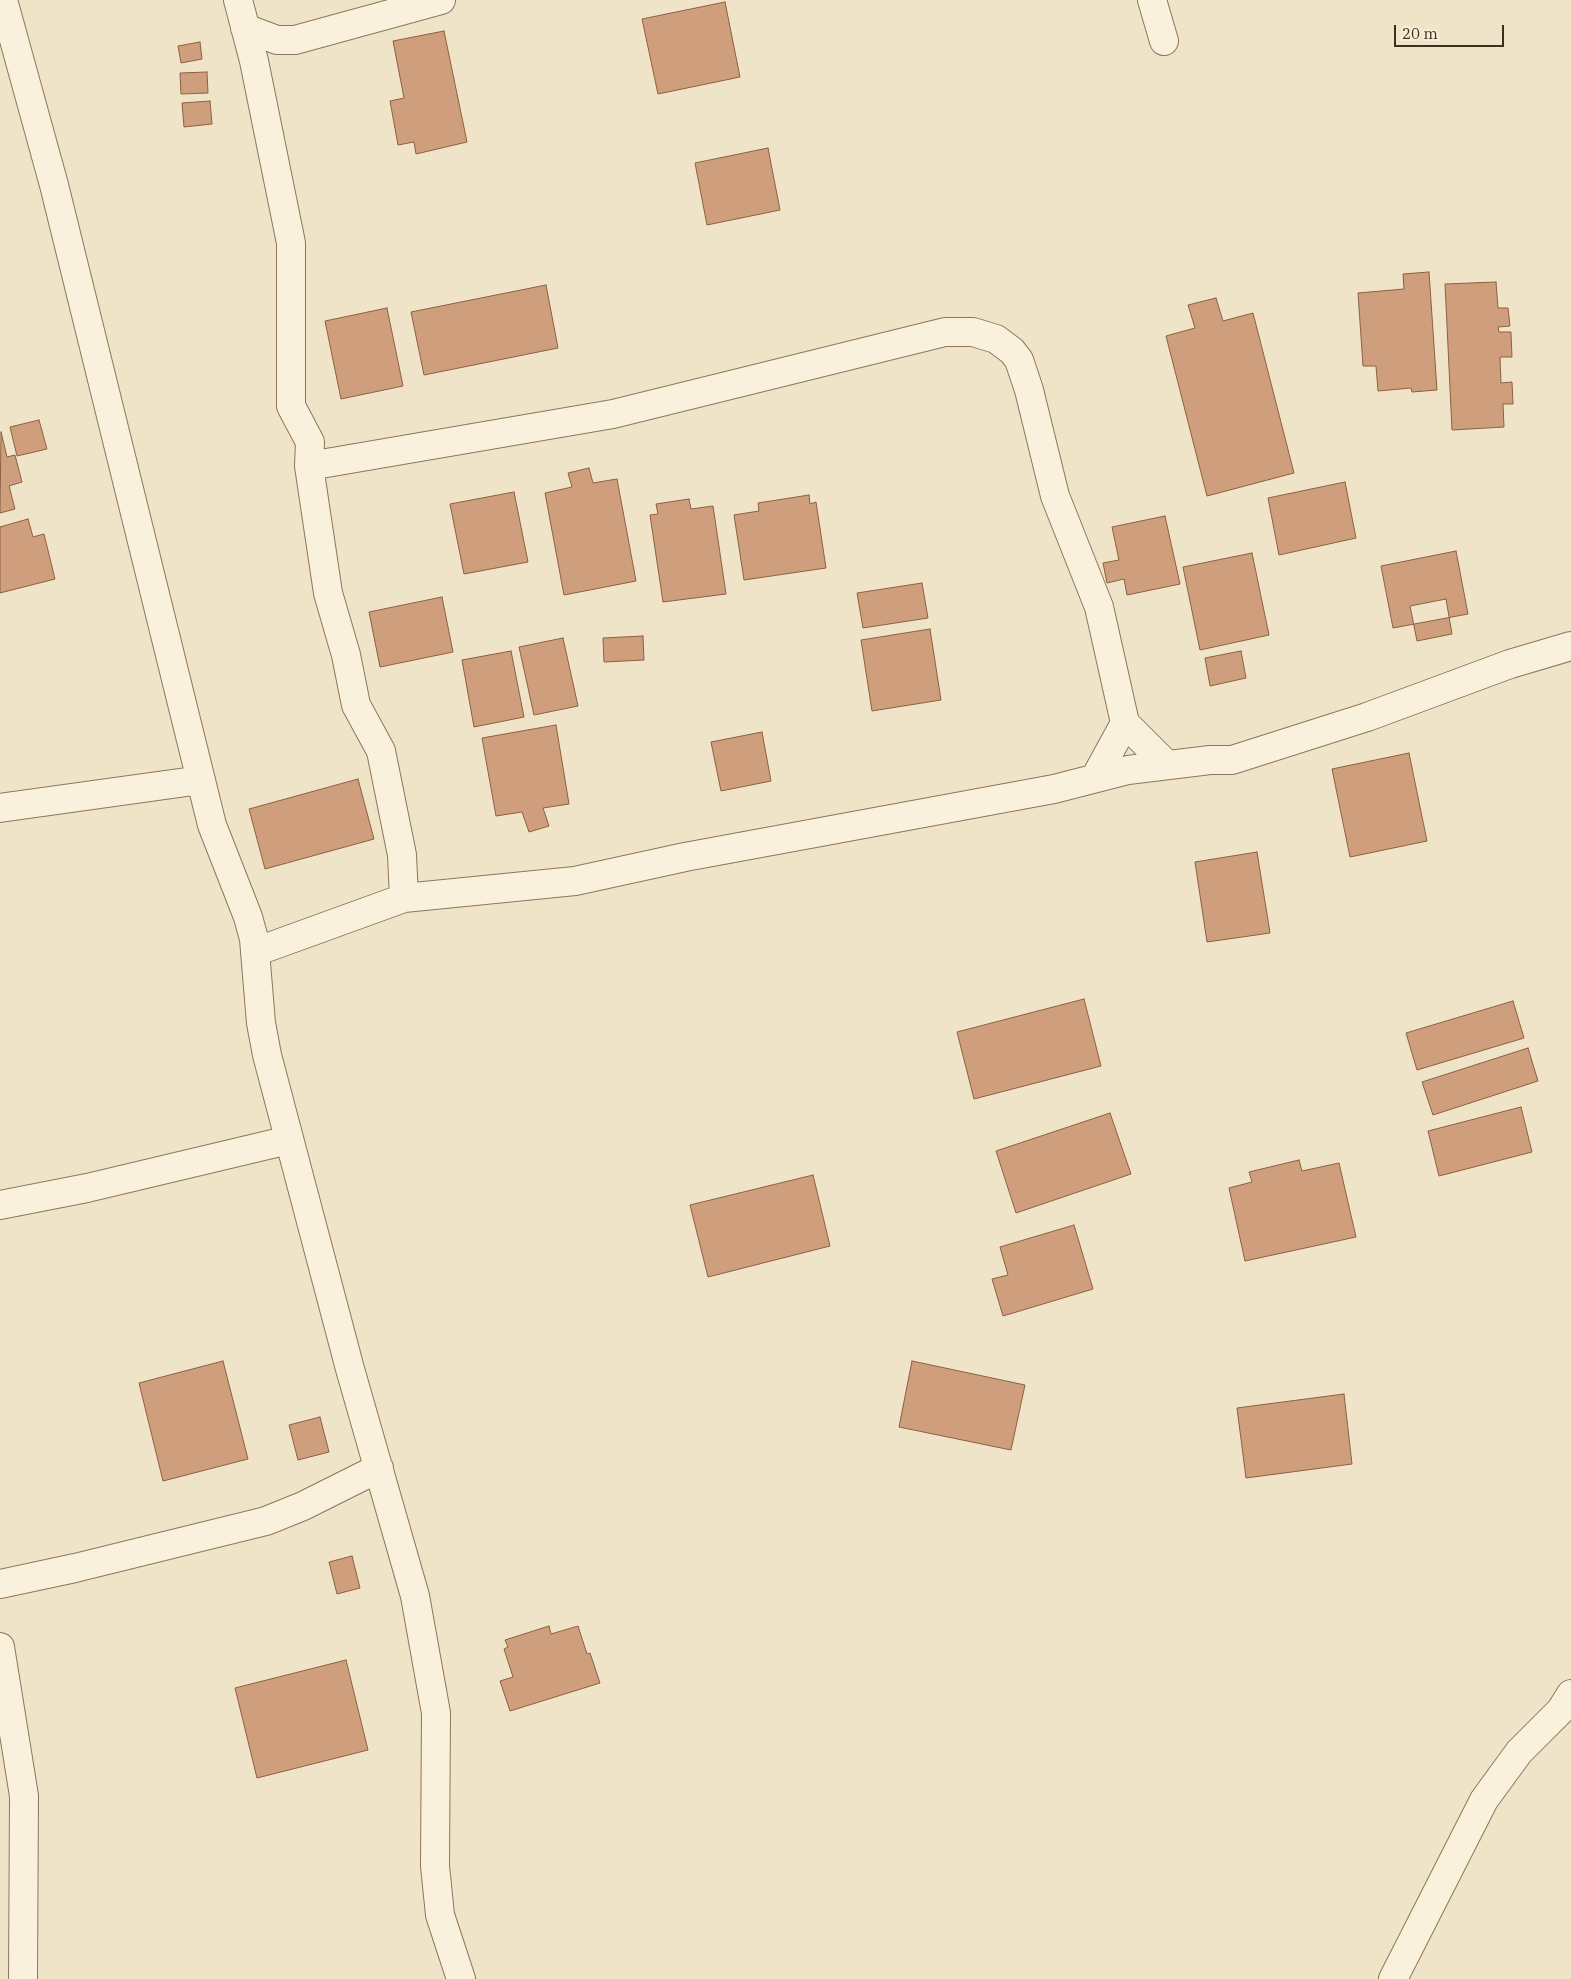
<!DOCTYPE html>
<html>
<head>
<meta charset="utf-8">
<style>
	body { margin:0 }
	#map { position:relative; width:1571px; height:1979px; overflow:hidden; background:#f0e4c8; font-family:"IBM Plex Serif",serif }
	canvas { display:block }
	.scale { position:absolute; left:1394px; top:25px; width:110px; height:22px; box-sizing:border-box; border:2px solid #3d2e20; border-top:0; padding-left:6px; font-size:15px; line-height:18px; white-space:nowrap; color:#3d2e20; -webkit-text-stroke:4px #f7eed8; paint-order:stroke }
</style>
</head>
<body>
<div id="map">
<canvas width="1571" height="1979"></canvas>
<div class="scale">20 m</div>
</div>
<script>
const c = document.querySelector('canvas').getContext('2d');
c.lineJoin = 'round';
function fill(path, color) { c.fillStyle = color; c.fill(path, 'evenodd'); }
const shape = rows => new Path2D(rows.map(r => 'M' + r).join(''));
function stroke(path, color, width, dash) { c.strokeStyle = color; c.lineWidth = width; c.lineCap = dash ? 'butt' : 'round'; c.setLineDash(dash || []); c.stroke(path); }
const building = shape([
	[725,2,740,77,658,94,642,19,725,2],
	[444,31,467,142,416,154,414,142,398,145,390,101,404,98,393,41,444,31],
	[200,42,202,59,181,63,178,46,200,42],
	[207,72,208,93,181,94,180,73,207,72],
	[210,101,212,124,184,127,182,103,210,101],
	[768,148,780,210,707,225,695,163,768,148],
	[1429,272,1437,390,1412,392,1411,388,1378,391,1376,366,1363,366,1358,293,1404,289,1403,274,1429,272],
	[1496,282,1498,308,1508,308,1510,326,1498,327,1499,332,1511,332,1512,357,1500,357,1501,383,1512,382,1513,404,1503,404,1504,427,1452,430,1445,284,1496,282],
	[546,285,558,348,424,375,411,312,546,285],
	[1216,298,1223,321,1253,313,1294,473,1207,496,1166,336,1195,328,1188,305,1216,298],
	[387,308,403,386,341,399,325,321,387,308],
	[39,420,47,449,17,456,10,427,39,420],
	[1,432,7,457,15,455,22,482,9,486,15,509,0,513,1,432],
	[589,468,593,483,617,479,636,581,564,595,545,493,572,487,568,473,589,468],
	[1345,482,1356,538,1279,555,1268,498,1345,482],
	[514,492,528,562,464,574,450,504,514,492],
	[809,495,810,504,816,502,826,568,744,580,734,515,759,511,758,503,809,495],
	[689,499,691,509,713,506,726,594,663,602,650,515,658,514,656,504,689,499],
	[1165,516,1180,584,1127,595,1124,579,1107,583,1103,563,1119,560,1112,527,1165,516],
	[28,519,33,537,44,534,55,579,0,593,0,527,28,519],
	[1456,551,1468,614,1393,628,1381,566,1456,551],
	[1252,553,1269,635,1200,650,1183,567,1252,553],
	[922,583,928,618,863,628,857,593,922,583],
	[442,597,453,652,380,667,369,612,442,597],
	[1446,599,1452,634,1417,641,1410,606,1446,599],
	[930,629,941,700,872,711,861,640,930,629],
	[643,636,644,660,604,662,603,638,643,636],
	[563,638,578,706,534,715,519,647,563,638],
	[511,651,524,717,474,727,462,660,511,651],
	[1241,651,1246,678,1210,686,1205,658,1241,651],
	[556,725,569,804,543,808,549,826,529,832,522,812,496,816,482,738,556,725],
	[762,732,771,781,721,791,711,742,762,732],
	[1409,753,1427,841,1350,857,1332,769,1409,753],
	[358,779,374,839,265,869,249,809,358,779],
	[1257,852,1270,933,1207,942,1195,862,1257,852],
	[1084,999,1101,1066,974,1099,957,1032,1084,999],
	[1513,1001,1524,1038,1417,1070,1406,1033,1513,1001],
	[1528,1048,1538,1081,1433,1115,1422,1082,1528,1048],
	[1521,1107,1532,1152,1439,1176,1428,1131,1521,1107],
	[1110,1113,1131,1174,1016,1213,996,1151,1110,1113],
	[1299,1160,1302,1171,1339,1163,1356,1237,1245,1261,1229,1188,1252,1182,1249,1172,1299,1160],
	[813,1175,830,1246,708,1277,690,1205,813,1175],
	[1074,1225,1093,1289,1003,1316,992,1279,1008,1275,1000,1247,1074,1225],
	[223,1361,248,1459,163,1481,139,1383,223,1361],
	[912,1361,1025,1385,1011,1450,899,1427,912,1361],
	[1344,1394,1352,1464,1246,1478,1237,1408,1344,1394],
	[320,1417,329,1452,298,1460,289,1425,320,1417],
	[352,1556,360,1588,337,1594,329,1562,352,1556],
	[549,1626,551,1634,578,1626,587,1654,590,1653,600,1683,510,1711,500,1681,513,1677,504,1649,508,1647,505,1640,549,1626],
	[346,1660,368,1750,257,1778,235,1688,346,1660]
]);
fill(building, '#cf9f7d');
stroke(building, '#8d5f41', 1);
const minor = shape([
	[3,0,54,185,212,825,248,917,254,939,261,1023,267,1055,350,1369,415,1596,436,1713,435,1866,440,1915,461,1979],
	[238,0,254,61,291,243,291,406,310,442,309,466,328,593,346,655,356,705,381,751,402,855,404,898],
	[1152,0,1164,41],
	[245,28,277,40,295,40,441,0],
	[309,466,613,414,945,332,973,332,996,339,1012,351,1019,360,1029,390,1055,496,1099,607,1125,723,1167,765],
	[1095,778,1125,723],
	[0,808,201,780],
	[255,952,404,898,575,881,685,857,1054,789,1128,770,1210,760,1232,760,1367,717,1510,664,1571,646],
	[0,1205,87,1188,289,1140],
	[0,1584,75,1568,266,1521,303,1506,379,1468],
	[0,1647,24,1796,23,1979],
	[1393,1979,1484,1800,1519,1752,1561,1710,1571,1694]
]);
stroke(minor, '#8d765c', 30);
stroke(minor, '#faf1dc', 28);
</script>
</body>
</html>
